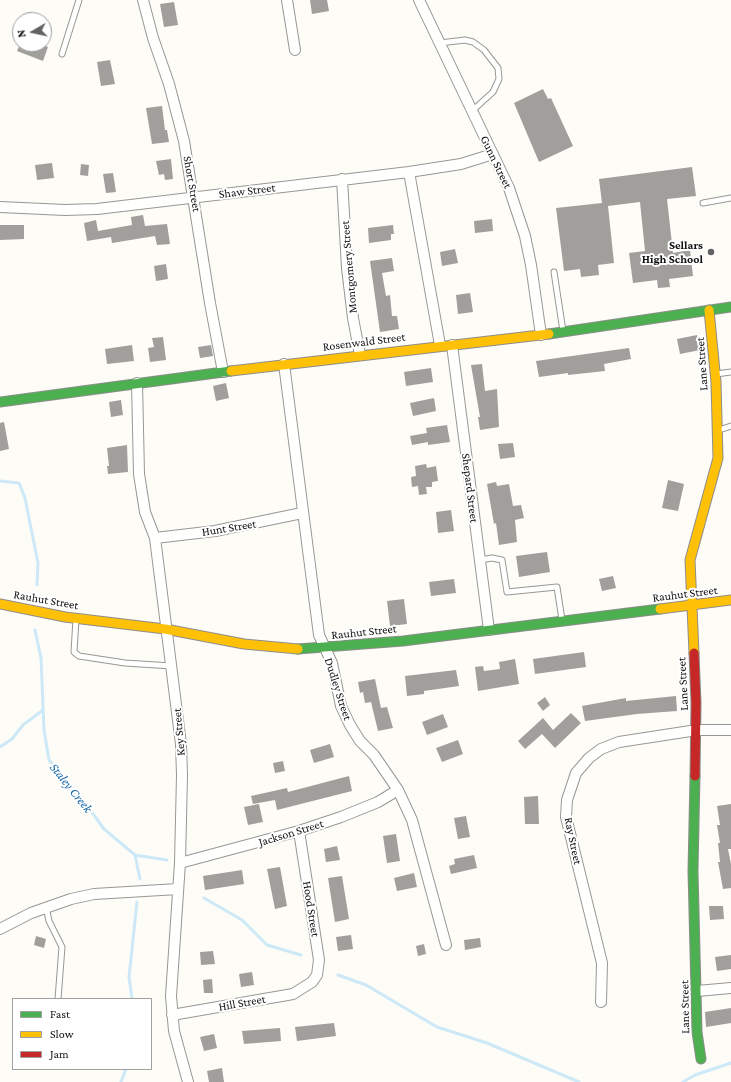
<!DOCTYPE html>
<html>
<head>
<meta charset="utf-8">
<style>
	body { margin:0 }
	#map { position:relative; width:731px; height:1082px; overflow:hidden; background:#fdfcf7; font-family:"Crimson Pro",serif }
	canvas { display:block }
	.legend { position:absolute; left:12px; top:998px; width:140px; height:72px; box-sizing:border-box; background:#fff; border:1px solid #a0a0a0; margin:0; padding:5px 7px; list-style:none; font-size:12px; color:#111 }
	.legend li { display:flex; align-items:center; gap:8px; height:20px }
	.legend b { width:20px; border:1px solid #a0a0a0 }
	.north { position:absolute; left:12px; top:12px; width:40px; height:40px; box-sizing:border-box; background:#fff; border:1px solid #a0a0a0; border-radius:50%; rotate:261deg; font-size:11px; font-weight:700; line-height:16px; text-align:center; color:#111 }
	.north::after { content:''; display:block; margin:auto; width:14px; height:18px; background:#646362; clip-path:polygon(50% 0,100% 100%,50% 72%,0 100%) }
</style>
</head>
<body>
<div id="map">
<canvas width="731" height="1082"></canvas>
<ul class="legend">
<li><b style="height:5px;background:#4caf50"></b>Fast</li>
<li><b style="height:5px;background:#ffc107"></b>Slow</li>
<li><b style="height:5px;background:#c62828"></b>Jam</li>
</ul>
<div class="north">N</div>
</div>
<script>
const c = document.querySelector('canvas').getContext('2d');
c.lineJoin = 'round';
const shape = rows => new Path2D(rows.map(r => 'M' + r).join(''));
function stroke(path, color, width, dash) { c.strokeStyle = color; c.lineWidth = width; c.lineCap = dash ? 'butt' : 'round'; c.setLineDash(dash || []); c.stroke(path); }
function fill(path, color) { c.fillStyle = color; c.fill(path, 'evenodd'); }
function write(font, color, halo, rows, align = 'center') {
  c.font = font + ' "Crimson Pro",serif'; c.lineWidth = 4; c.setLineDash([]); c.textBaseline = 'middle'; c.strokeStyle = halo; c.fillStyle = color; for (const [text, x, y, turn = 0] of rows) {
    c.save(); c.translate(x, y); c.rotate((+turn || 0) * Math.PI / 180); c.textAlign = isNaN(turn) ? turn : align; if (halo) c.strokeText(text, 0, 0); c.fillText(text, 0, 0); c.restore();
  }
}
stroke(shape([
	[0,481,19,483,25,498,38,563,37,585],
	[35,630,41,658,44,730,49,760,83,800,104,829,135,855,140,879],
	[0,747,12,739,23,725,43,710],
	[135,855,167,860],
	[204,898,242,920,267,945,301,955],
	[338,975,366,985,437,1027,487,1043,579,1082],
	[132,999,129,977,137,902],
	[121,1082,126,1069],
	[683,1082,695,1075,731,1063]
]), '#cde8f7', 3);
fill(shape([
	[310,0,327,0,329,11,312,14],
	[174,2,178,25,164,27,160,4],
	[20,44,41,44,48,47,43,61,17,51],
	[110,60,115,84,101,86,97,62],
	[543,89,548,99,551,98,573,146,539,162,514,103],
	[162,106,165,130,167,130,169,142,152,144,146,108],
	[171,159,173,179,165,180,164,174,159,175,156,161],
	[52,163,54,178,37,180,35,165],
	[81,164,89,165,88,176,80,175],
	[692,167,696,196,667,199,673,253,690,250,693,276,669,279,670,287,658,288,657,280,633,283,629,253,645,251,640,202,608,206,614,263,598,265,599,275,581,277,580,269,564,271,556,208,602,203,599,179],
	[113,173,116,192,106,193,103,174],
	[143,215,145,226,167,224,170,244,157,245,155,236,112,243,111,237,87,241,84,223,96,220,98,231,132,225,131,217],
	[492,219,493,231,475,233,474,221],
	[0,225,24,225,24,239,0,240],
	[393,225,394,234,391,234,391,240,369,243,368,228],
	[455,249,458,263,442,266,440,252],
	[392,258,394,271,382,273,386,296,390,295,392,316,397,316,399,329,380,332,370,261],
	[166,264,168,279,156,281,154,266],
	[470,293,473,312,458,314,456,295],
	[697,335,700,350,680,354,677,339],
	[163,337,166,360,150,362,148,348,154,347,152,338],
	[132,345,134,361,107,364,105,349],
	[211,345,213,356,200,358,198,347],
	[629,348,631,359,604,364,605,371,568,375,568,373,539,377,536,361],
	[482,364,485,391,497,389,499,427,480,430,478,417,480,417,471,365],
	[431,368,433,382,406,386,404,372],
	[226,383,229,398,216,401,213,386],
	[434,398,436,411,413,416,410,403],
	[121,400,123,415,111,417,109,402],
	[4,422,9,449,0,451,0,423],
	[447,425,450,442,428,445,428,442,412,445,410,436,427,433,426,428],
	[513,443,515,457,500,459,498,444],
	[127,445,128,472,108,474,107,466,109,466,107,448],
	[426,464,427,468,436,466,438,481,432,482,432,487,426,487,427,494,419,495,418,486,412,487,411,477,416,476,415,466],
	[668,480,684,484,678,511,662,508],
	[496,482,497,486,509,484,513,506,521,505,524,518,515,520,517,542,499,545,496,523,494,524,487,484],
	[451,510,454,531,438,533,436,512],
	[547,552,550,572,519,577,516,556],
	[613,576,616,588,602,591,599,579],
	[454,579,456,593,431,596,429,582],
	[404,599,407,624,390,626,387,601],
	[584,652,586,667,535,674,533,659],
	[515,659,519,684,478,691,475,667,483,666,484,671,500,669,499,662],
	[456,670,459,686,424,691,424,694,407,696,405,676],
	[375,679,381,708,387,707,393,728,378,731,371,702,365,703,363,692,360,693,358,682],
	[676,696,677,711,637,714,585,721,582,706,626,698,626,701],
	[545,697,550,705,543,711,537,703],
	[571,713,581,723,555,748,542,734,525,749,518,741,543,718,553,730],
	[443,714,448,727,427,735,422,722],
	[458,740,463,754,442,762,436,748],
	[330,744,334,757,314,763,310,750],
	[283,761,285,771,275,773,273,763],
	[349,776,352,791,277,810,275,800,253,804,251,796,287,788,288,792],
	[538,796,539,824,525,824,524,797],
	[259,804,263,822,248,825,244,807],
	[731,804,731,849,728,849,731,864,731,888,723,889,718,862,720,862,718,843,720,843,717,825,720,825,717,806],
	[466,816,470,837,458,839,454,818],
	[396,834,400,861,387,863,383,836],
	[337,846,340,860,326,862,324,849],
	[474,855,477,868,451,874,449,866,455,864,454,859],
	[280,867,287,906,275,909,267,869],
	[242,870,244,884,205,890,203,876],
	[414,873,417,887,397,891,394,878],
	[342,876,349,919,335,922,328,878],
	[709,906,723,906,724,919,710,920],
	[351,935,353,949,338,951,336,937],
	[36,936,46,939,44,948,34,945],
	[480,938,481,947,465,950,464,940],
	[424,944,426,954,418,956,416,946],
	[213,951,215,964,201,965,200,952],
	[731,955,731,969,717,971,715,957],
	[252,972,254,985,241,987,239,974],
	[212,979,213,993,204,993,203,980],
	[731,1008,731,1023,706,1027,705,1012],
	[334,1023,336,1036,297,1041,295,1027],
	[280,1028,281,1041,244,1044,242,1031],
	[214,1034,217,1048,204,1051,200,1037],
	[222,1068,224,1082,209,1082,207,1071]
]), '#a19f9c');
const lane = shape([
	[440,43,465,40,473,42,484,50,498,68,499,79,493,92,472,111],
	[62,54,79,0],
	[703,203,731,198],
	[554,272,563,331],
	[716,374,731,372],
	[719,430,731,426],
	[479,560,492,558,502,560,507,592,557,587,562,620],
	[76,619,74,652,79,656,125,663,172,666],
	[46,907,49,921,62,947,58,999]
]);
const street = shape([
	[143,0,153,38,169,84,184,141,210,303,223,372],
	[287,0,295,50],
	[419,0,509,188,525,236,531,265,541,335],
	[409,172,440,345],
	[342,179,347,268,353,318,360,355],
	[0,207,65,210,97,209,409,172,461,164,493,154],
	[452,345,489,630],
	[284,364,319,635,332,663,341,706,350,725,360,741,374,755,398,790,412,820,446,945],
	[137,383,139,474,145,512,155,538,181,744,182,775,180,863,171,996,174,1031,188,1082],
	[155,538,215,531,302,513],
	[180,863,299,831,341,817,378,802,398,790],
	[0,929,31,913,71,899,94,894,178,889],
	[697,991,731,988],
	[601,1002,602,963,566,817,567,800,576,773,589,758,601,749,619,742,697,730,731,730],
	[172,1015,293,994,312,982,317,975,319,960,299,831]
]);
const fast = shape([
	[549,334,731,307],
	[0,402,231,371],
	[298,649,403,641,660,609],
	[695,776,693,871,697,1032,701,1059]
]);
const slow = shape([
	[231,371,549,334],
	[0,604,65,617,165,629,244,644,298,649],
	[660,609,731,600],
	[694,653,690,560,718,458,716,382,709,310]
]);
const jam = shape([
	[694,653,696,703,695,776]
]);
stroke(lane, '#979795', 7);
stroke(street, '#979795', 12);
stroke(fast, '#8e8d8b', 11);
stroke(slow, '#8e8d8b', 11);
stroke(jam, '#8e8d8b', 11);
stroke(lane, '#fffffe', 5);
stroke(street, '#fffffe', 10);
stroke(fast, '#4caf50', 9);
stroke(slow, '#ffc107', 9);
stroke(jam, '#c62828', 9);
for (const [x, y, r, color] of [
	[711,252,4,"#646362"]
]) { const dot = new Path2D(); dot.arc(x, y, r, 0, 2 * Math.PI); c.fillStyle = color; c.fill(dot); stroke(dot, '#fff', 1.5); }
write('12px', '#111', '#fff', [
	["Gunn Street",496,162,64],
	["Short Street",192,184,80],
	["Shaw Street",247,191,-7],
	["Montgomery Street",349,267,-95],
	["Rosenwald Street",364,342,-7],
	["Lane Street",702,364,-94],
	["Shepard Street",470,488,83],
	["Hunt Street",229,528,-9],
	["Rauhut Street",685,594,-7],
	["Rauhut Street",46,600,10],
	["Rauhut Street",364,632,-6],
	["Lane Street",683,684,-93],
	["Dudley Street",338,689,72],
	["Key Street",179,732,-95],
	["Jackson Street",291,833,-17],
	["Ray Street",573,841,78],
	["Hood Street",311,909,81],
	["Hill Street",242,1003,-10],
	["Lane Street",685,1007,-91]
]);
write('bold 12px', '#111', '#fff', [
	["Sellars",703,245],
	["High School",703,259]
], 'right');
write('italic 13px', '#1768a6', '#fff', [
	["Staley Creek",71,788,51]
]);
</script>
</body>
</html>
